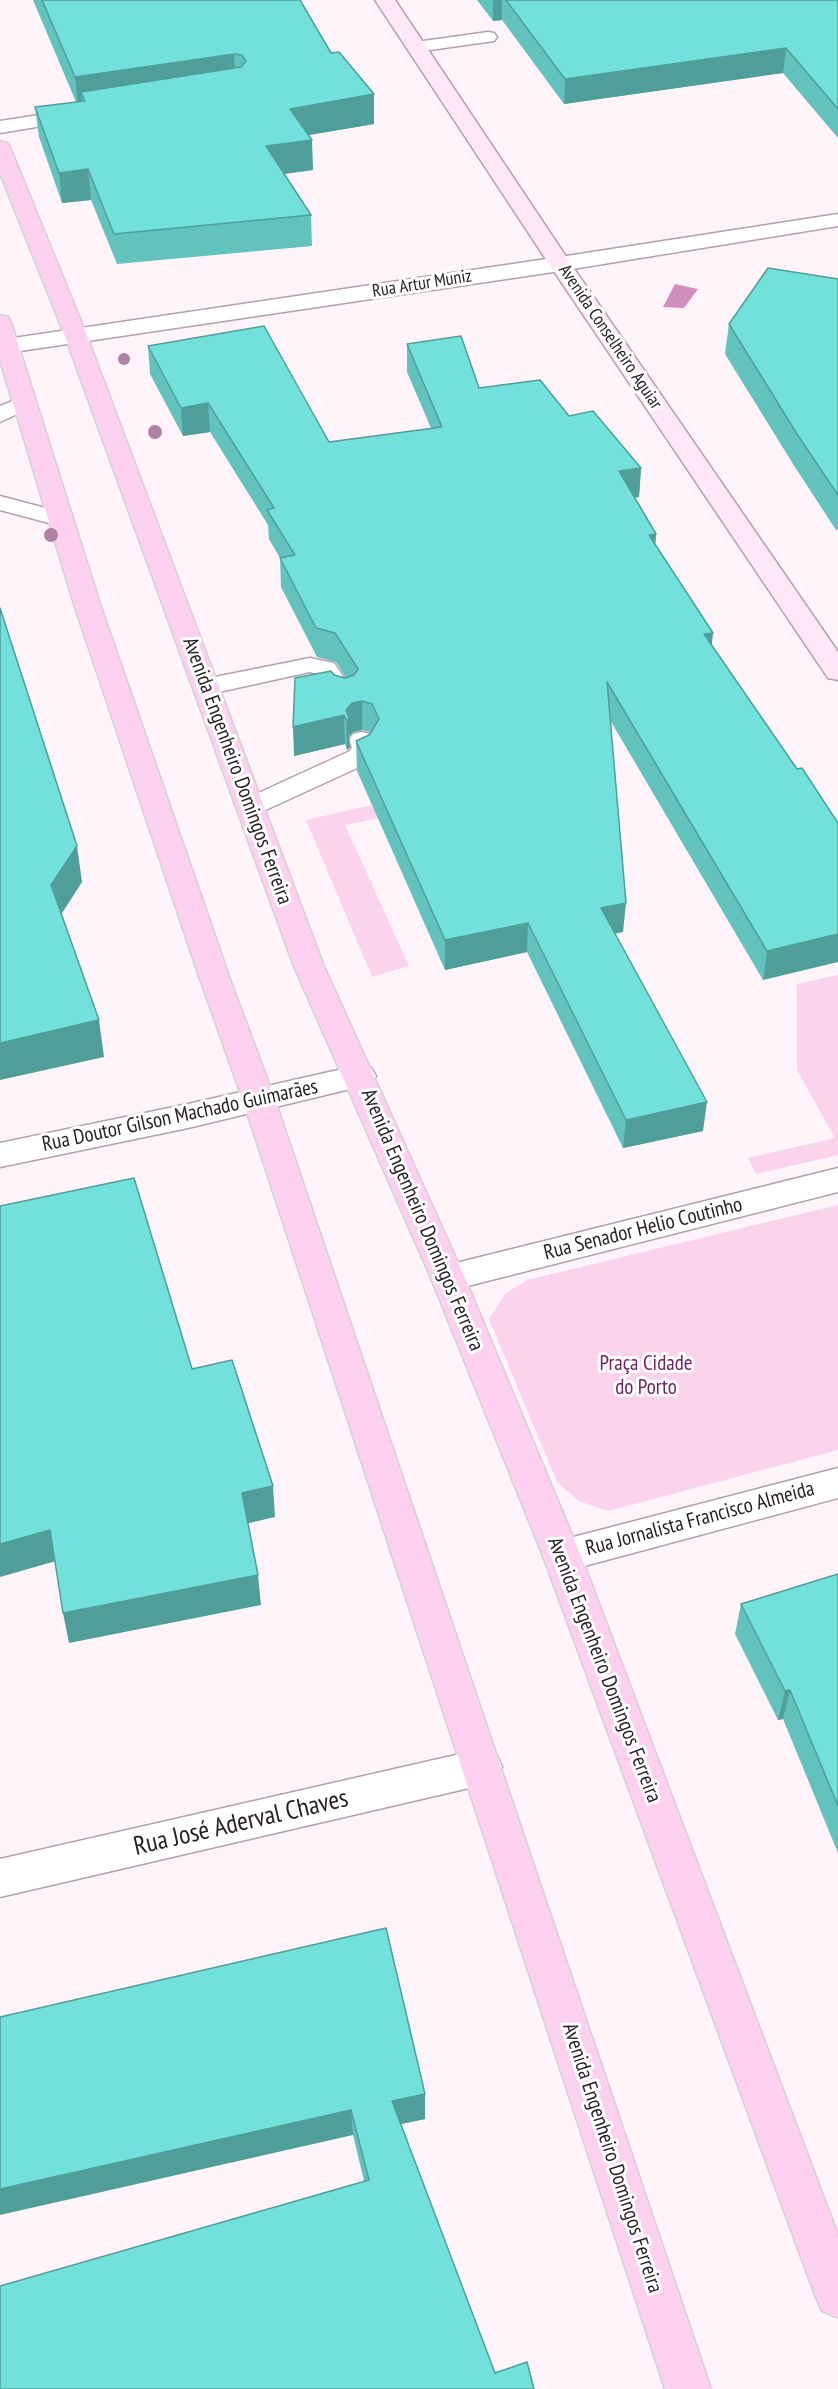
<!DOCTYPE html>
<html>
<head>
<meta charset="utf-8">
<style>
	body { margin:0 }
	canvas { display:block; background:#fef4fa }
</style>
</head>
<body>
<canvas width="838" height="2389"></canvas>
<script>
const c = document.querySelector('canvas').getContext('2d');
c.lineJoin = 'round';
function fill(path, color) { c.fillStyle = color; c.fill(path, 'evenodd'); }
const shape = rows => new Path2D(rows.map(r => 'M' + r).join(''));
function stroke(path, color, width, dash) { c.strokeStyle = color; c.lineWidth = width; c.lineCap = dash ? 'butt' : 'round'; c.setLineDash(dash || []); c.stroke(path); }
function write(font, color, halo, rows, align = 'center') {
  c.font = font + ' "PT Sans Narrow",sans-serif'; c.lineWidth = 6; c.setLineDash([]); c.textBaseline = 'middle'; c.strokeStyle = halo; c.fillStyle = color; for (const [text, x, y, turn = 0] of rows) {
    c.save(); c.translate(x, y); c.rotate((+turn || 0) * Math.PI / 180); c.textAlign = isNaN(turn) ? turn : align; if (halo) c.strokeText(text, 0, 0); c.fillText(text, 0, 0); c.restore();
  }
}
fill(shape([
	[487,779,500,793,345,825,409,966,372,977,306,820],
	[838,975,838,1155,756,1174,748,1158,835,1138,797,1070,797,984],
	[838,1205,838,1450,608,1511,579,1501,557,1482,489,1319,506,1293,527,1280]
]), '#fbd3ed');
fill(shape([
	[675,284,698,289,684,308,663,307]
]), '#d28ebd');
const service = shape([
	[488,32,494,33,497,37,494,41,416,52,410,51,407,47,410,43,416,42,488,32],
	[77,109,84,111,86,115,84,119,0,133,0,121,77,109],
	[24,396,32,397,35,402,32,407,0,422,0,406,24,396],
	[0,496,68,514,71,519,68,524,60,526,0,510,0,496],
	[310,658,334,663,357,697,354,702,345,705,336,702,317,674,310,672,205,695,196,692,193,687,196,682,205,679,310,658],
	[362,732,371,734,378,747,368,763,259,813,250,815,241,813,237,807,241,801,350,751,352,747,349,740,353,734,362,732]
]);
const minor = shape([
	[838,214,838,226,560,271,0,354,0,340,560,257,838,214],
	[360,1065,371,1068,376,1076,371,1084,188,1128,0,1167,0,1143,188,1104,360,1065],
	[838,1168,838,1192,448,1291,436,1287,431,1278,436,1269,448,1265,838,1168],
	[838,1468,838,1498,562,1572,549,1567,543,1556,549,1545,562,1540,838,1468],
	[482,1749,496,1754,502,1767,496,1780,482,1785,0,1897,0,1859,482,1749]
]);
const secondary = shape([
	[375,0,395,0,571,264,838,652,838,680,828,678,549,264,375,0]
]);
const primary = shape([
	[0,141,7,143,10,147,87,336,323,964,465,1278,581,1556,838,2235,838,2318,822,2311,815,2295,543,1556,431,1278,293,964,65,336,0,173,0,141],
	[0,315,8,317,11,322,100,604,231,982,275,1100,711,2389,665,2389,243,1100,201,982,74,604,0,360,0,315]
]);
stroke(service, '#b59fae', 3);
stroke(minor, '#b59fae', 3);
stroke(secondary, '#b59fae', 3);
stroke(primary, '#d3d2d3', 3);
fill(service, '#fff');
fill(minor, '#fff');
fill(secondary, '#fee8f7');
fill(primary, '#fdd0ef');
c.fillStyle = '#b181a5';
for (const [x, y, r] of [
	[124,359,6],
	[155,432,7],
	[51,535,7]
]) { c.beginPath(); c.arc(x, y, r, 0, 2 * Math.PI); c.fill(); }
fill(shape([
	[33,0,300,0,374,124,309,135,313,170,284,174,311,215,312,246,117,264,91,200,62,203,39,137,35,107,76,102],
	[477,0,838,0,838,138,783,73,564,104,502,20,493,21],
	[838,279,838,529,836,530,793,464,725,354,729,324],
	[407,344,479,388,569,416,641,468,639,497,634,497,656,534,655,545,713,633,711,645,797,769,763,980,610,720,623,932,615,933,703,1131,623,1148,527,952,445,970,357,771,356,741,369,735,371,732,362,730,353,732,349,736,350,747,347,750,345,744,294,756,334,675,346,678,336,662,317,657,281,587,280,558,269,539,268,525,210,432,183,436,150,374,148,346,329,442,431,428,407,372],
	[838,1574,838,1853,783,1719,778,1720,735,1634,741,1604],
	[0,2017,425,2119,400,2124,495,2373,534,2389,0,2389,364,2181,353,2135]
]), '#62c2bd');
fill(shape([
	[493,0,502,0,502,20,493,21],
	[786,48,783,73,564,104,565,79],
	[234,54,236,83,85,101,81,92,83,106,78,107,75,77],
	[374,94,374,124,291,138,290,109],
	[312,140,313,170,267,176,266,146],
	[88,169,91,200,62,203,59,173],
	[208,403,210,432,183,436,181,408],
	[641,468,639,497,617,500,619,471],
	[656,534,654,563,649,535],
	[713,633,710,662,704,634],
	[362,701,362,730,353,732,349,736,350,747,347,750,346,710,352,703],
	[344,715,345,744,294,756,293,727],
	[77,846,82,882,57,921,51,885],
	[626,903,623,932,599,937,601,908],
	[528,923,527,952,445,970,445,940],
	[838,934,838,962,763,980,767,951],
	[99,1020,104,1057,0,1080,0,1043],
	[707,1102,703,1131,623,1148,626,1120],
	[273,1486,275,1517,245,1524,242,1493],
	[50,1530,56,1561,0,1577,0,1544],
	[258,1575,261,1605,69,1643,63,1613],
	[790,1690,783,1719,778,1720,785,1691],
	[425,2094,425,2119,392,2126,392,2101],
	[351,2110,353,2135,0,2215,0,2189]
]), '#509e9a');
const building = shape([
	[42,0,300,0,331,53,339,52,374,94,290,109,312,140,266,146,311,215,114,234,88,169,59,173,35,107,85,101,81,92,241,67,246,61,242,55,234,54,75,77,42,0],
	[506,0,838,0,838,109,786,48,565,79,506,0],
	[768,268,838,279,838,495,797,434,729,324,768,268],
	[264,326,329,442,442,427,407,344,461,336,479,388,540,380,569,416,593,411,641,468,619,471,656,534,649,535,713,633,704,634,797,769,802,768,838,823,838,934,767,951,607,682,626,903,601,908,707,1102,626,1120,528,923,445,940,356,741,369,735,379,719,372,704,362,701,352,703,346,710,349,718,347,721,344,715,293,727,295,678,331,671,334,675,345,678,354,675,358,669,335,633,316,628,280,558,295,555,267,510,274,508,208,403,181,408,148,346,264,326],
	[0,608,77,846,51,885,99,1020,0,1043,0,608],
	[134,1178,192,1369,232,1360,273,1486,242,1493,258,1575,63,1613,50,1530,0,1544,0,1206,134,1178],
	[838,1574,838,1806,790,1690,785,1691,741,1604,838,1574],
	[386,1928,425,2094,392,2101,495,2373,527,2362,534,2389,0,2389,0,2286,369,2180,351,2110,0,2189,0,2017,386,1928]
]);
fill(building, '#72e1dc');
stroke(building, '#509e9a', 1.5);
write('18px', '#251d22', '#fff', [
	["Rua Artur Muniz",422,284,-9],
	["Avenida Conselheiro Aguiar",610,337,56]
]);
write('21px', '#251d22', '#fff', [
	["Avenida Engenheiro Domingos Ferreira",237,771,70],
	["Rua Doutor Gilson Machado Guimarães",180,1116,-12],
	["Avenida Engenheiro Domingos Ferreira",422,1220,67],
	["Rua Senador Helio Coutinho",643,1229,-14],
	["Rua Jornalista Francisco Almeida",700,1519,-15],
	["Avenida Engenheiro Domingos Ferreira",604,1670,69],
	["Avenida Engenheiro Domingos Ferreira",612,2158,72]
]);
write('21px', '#72235f', '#fff', [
	["Praça Cidade",646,1364],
	["do Porto",646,1388]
]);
write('26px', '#251d22', '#fff', [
	["Rua José Aderval Chaves",241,1823,-13]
]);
</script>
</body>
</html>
